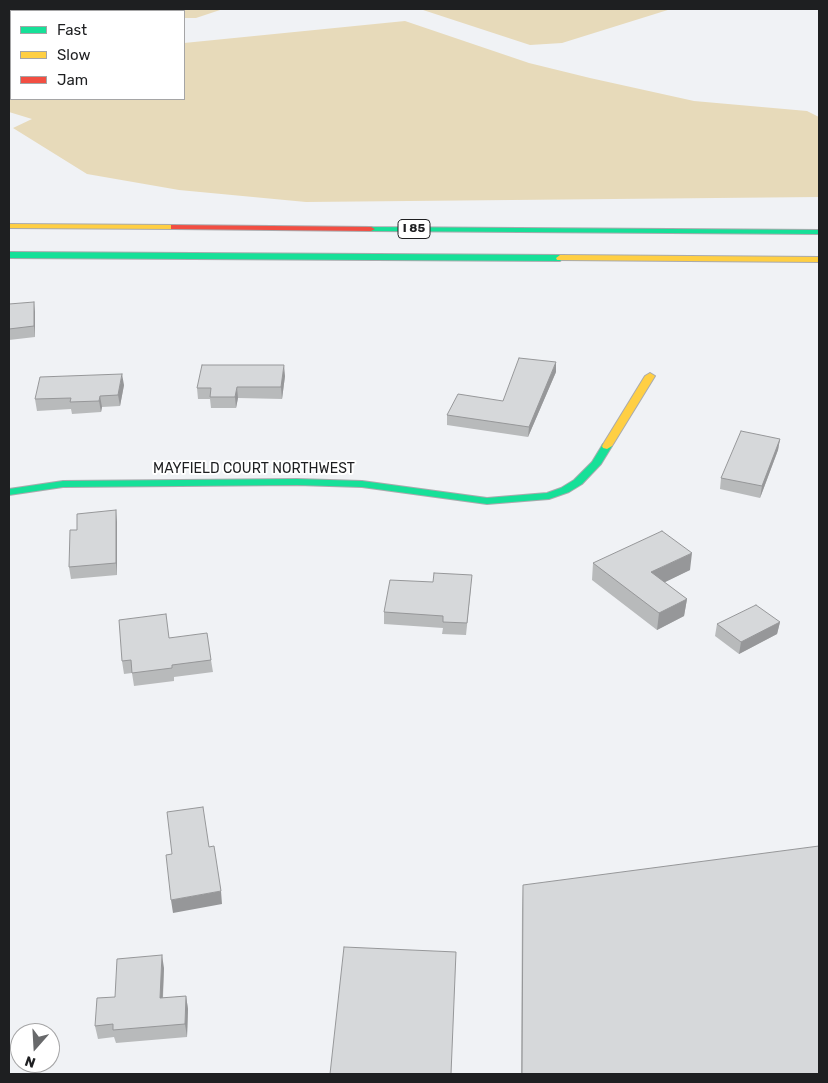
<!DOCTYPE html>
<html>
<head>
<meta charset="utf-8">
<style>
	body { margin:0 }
	#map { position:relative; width:828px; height:1083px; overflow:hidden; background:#f0f2f5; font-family:Rubik,sans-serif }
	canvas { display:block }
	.frame { position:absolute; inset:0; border:10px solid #1e1f21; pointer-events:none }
	.legend { position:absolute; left:10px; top:10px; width:175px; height:90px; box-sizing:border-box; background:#fff; border:1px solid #a5a5a6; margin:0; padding:6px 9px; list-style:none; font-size:15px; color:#1e1f21 }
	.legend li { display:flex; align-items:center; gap:10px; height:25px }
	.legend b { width:25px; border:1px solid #a5a5a6 }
	.north { position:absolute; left:10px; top:1023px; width:50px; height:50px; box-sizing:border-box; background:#fff; border:1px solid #a5a5a6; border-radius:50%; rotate:199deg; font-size:14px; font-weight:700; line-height:20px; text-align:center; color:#1e1f21 }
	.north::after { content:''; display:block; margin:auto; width:18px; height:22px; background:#68696b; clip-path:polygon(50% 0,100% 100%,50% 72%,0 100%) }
</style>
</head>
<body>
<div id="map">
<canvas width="828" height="1083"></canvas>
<div class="frame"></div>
<ul class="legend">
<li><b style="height:6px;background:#16e098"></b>Fast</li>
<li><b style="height:6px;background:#ffcf43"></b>Slow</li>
<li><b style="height:6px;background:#f24e42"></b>Jam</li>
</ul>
<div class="north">N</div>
</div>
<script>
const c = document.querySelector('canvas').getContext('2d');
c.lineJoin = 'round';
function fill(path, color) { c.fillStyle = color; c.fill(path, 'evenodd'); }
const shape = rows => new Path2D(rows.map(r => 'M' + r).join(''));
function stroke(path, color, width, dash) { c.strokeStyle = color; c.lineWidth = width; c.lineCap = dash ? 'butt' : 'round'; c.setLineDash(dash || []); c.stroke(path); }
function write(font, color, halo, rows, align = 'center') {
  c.font = font + ' Rubik,sans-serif'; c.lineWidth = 4; c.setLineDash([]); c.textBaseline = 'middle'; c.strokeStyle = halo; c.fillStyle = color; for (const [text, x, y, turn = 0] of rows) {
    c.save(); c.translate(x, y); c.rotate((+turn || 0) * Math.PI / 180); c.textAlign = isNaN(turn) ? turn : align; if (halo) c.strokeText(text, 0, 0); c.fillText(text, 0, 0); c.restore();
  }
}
fill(shape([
	[151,9,223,9,196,18,184,18,184,11,148,11],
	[420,9,671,9,562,43,530,45],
	[405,21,529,63,590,78,694,101,807,111,819,117,819,197,306,202,179,190,87,174,13,128,32,119,9,112,9,60,11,60,11,99,184,99,184,43]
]), '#e7daba');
const street = shape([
	[133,9,148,9,147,11,132,11,133,9],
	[9,48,11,48,11,58,9,58,9,48]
]);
const fast = shape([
	[368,227,819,230,819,234,371,231,367,229,368,227],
	[9,252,560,255,564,258,560,261,9,258,9,252],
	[607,443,612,446,601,464,582,484,569,492,549,499,487,504,362,487,297,485,63,487,9,495,9,489,63,481,297,479,362,481,487,498,547,493,561,488,574,480,592,462,603,444,607,443]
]);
const slow = shape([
	[9,224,174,225,178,227,174,229,9,228,9,224],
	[560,255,819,257,819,262,557,260,556,258,560,255],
	[650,373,655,376,612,446,607,449,603,448,602,446,645,376,650,373]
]);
const jam = shape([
	[171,225,371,227,375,229,371,231,174,229,171,229,171,225]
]);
stroke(street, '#a9aaad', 1);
stroke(fast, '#a9aaad', 2);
stroke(slow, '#a9aaad', 2);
stroke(jam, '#a9aaad', 2);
fill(street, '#fdfdfe');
fill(fast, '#16e098');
fill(slow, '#ffcf43');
fill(jam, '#f24e42');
fill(shape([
	[9,304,35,312,35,337,9,340],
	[556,372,528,437,447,425,447,415,503,401],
	[285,376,282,399,238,398,236,408,211,408,210,399,198,399,197,388],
	[124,385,120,406,102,407,101,412,72,414,71,409,37,411,35,399],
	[780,439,778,450,760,498,720,489,721,478],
	[117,522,117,575,71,579,69,567,77,530],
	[593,563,690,570,664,582,687,599,684,616,657,630,592,580],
	[433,582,471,587,466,635,442,634,443,628,384,624,384,612],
	[780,622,777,634,739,654,715,636,717,624],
	[169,638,211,660,213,672,174,677,174,681,134,686,132,673,124,674,122,661],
	[523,885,819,1074,521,1074,522,909],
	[164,968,163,998,186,996,188,1009,187,1037,116,1043,114,1037,98,1039,95,1026,115,997]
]), '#b8babb');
fill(shape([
	[34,302,35,312,35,337,34,326],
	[556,362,556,372,528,437,529,427],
	[284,365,285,376,282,399,281,387],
	[122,374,124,385,120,406,118,395],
	[237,387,238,398,236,408,235,397],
	[100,396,102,407,101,412,99,401],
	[780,439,778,450,760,498,762,486],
	[116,510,117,522,117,575,116,563],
	[692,553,690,570,649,590,651,572],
	[687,599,684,616,657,630,659,613],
	[780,622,777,634,739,654,741,642],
	[221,891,222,904,173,913,171,900],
	[162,955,164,968,162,1011,160,998],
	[186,996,188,1009,187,1037,185,1024]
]), '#969799');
const building = shape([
	[34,302,34,326,9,329,9,304,34,302],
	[519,358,556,362,529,427,447,415,458,394,503,401,519,358],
	[202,365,284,365,281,387,237,387,235,397,210,397,211,388,197,388,202,365],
	[122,374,118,395,100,396,99,401,70,402,71,398,35,399,40,377,122,374],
	[741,431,780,439,762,486,721,478,741,431],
	[116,510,116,563,69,567,70,530,77,530,77,514,116,510],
	[662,531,692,553,651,572,687,599,659,613,593,563,662,531],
	[434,573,472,575,467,623,443,622,443,616,384,612,390,580,433,582,434,573],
	[756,605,780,622,741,642,717,624,756,605],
	[166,614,169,638,207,633,211,660,172,665,172,668,132,673,131,660,122,661,119,620,166,614],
	[203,807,209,847,214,846,221,891,171,900,166,855,172,854,167,812,203,807],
	[819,846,819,1074,522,1074,523,885,819,846],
	[344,947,456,952,451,1074,330,1074,344,947],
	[162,955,160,998,186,996,185,1024,113,1030,113,1024,95,1026,97,998,115,997,117,959,162,955]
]);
fill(building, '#d6d8da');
stroke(building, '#969799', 1);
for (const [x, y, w] of [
	[414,229,32]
]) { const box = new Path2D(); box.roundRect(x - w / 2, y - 9.5, w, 19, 4); c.fillStyle = '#fff'; c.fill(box); stroke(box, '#1e1f21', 1); }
write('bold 12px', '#1e1f21', null, [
	["I 85",414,229]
]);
write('14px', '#1e1f21', '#fff', [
	["MAYFIELD COURT NORTHWEST",254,469]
]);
</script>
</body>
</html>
